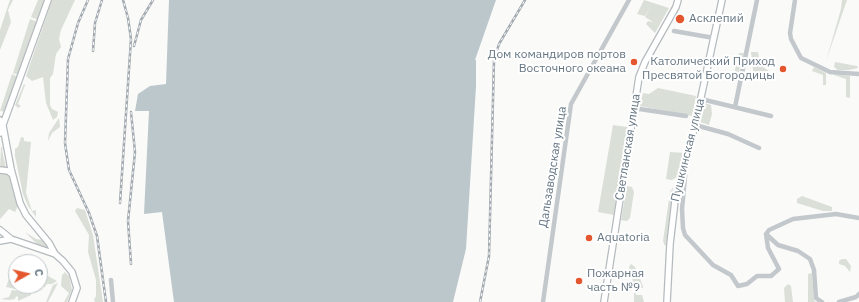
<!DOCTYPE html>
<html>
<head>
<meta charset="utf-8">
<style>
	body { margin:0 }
	#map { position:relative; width:859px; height:302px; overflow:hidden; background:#fafaf8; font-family:"IBM Plex Sans",sans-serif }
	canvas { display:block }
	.north { position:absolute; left:8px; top:254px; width:40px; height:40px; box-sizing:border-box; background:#fff; border:1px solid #c1c8cd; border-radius:50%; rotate:82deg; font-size:11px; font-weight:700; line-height:16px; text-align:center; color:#657683 }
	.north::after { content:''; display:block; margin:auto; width:14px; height:18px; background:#e4572e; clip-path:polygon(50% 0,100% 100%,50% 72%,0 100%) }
</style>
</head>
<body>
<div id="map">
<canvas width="859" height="302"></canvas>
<div class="north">С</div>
</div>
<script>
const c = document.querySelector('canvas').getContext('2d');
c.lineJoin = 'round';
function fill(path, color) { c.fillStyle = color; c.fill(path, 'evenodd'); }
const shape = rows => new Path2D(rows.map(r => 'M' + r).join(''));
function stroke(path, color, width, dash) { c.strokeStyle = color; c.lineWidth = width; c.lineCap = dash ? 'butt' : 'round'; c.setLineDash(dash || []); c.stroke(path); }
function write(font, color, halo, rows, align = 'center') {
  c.font = font + ' "IBM Plex Sans",sans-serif'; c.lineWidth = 4; c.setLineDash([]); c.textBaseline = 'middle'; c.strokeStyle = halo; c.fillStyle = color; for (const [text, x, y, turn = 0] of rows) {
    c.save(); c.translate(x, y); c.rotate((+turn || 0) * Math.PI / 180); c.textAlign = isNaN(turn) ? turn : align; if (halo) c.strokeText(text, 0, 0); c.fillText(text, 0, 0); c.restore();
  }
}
fill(shape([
	[10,0,13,0,8,10,11,22,0,50,0,30],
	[38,0,45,0,38,20,31,17],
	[52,0,75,0,61,30,59,39,61,47,56,54,53,74,50,78,50,105,52,109,58,112,57,117,53,120,46,103,43,77,32,81,26,76],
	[644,0,669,8,655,33,646,24,648,21,653,22,645,17,652,5,645,16,637,14],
	[842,0,847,0,826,61,841,9],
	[30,19,38,22,18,75,13,73],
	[751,52,758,52,760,65,769,71,761,75,761,81,753,70],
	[739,53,744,53,742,60,740,62,739,75,734,74],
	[835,62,857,66,858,68,849,70,838,70,834,67],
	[814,67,826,73,826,85,823,85,823,75,812,71],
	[12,74,18,77,6,112,0,111],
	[834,74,850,76,850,98,846,97,846,79,834,75],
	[24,84,25,85,18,104,21,106,18,108,15,105],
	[658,88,696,96,692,116,640,106,643,93,649,94],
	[704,103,711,105,712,114,709,125,700,122],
	[59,118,60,127,52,133,48,141,49,133],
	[613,125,627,127,614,215,598,212],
	[21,137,24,138,24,141,31,142,26,193,32,211,36,210,36,217,28,206,23,194,15,156,15,149,18,147],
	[1,146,3,149,2,150,6,168,0,168],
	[670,152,686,153,679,176,672,180,666,179],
	[0,171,9,174,18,206,15,212,9,209,0,219],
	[627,186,632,187,634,192,630,218,627,221,621,220],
	[673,187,666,245,665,246,663,241,670,192],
	[802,196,832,207,832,211,823,211,797,203,797,199],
	[77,208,85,210,93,235,103,302,95,302,94,300,96,296,96,280,88,252,89,235,75,211],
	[25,232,36,239,42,240,50,247,49,250,39,246],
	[842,259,846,259,851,266,850,272,845,266,839,264,839,261],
	[631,264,635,267,643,286,643,288,636,288,636,295,642,295,644,302,634,302,634,285,629,267],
	[65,272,69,276,72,290,67,302,64,302,69,293,61,286,62,275],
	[812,273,814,300,816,302,808,302,808,274],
	[46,275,57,281,52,284,47,284,44,288,40,282,40,278,44,279],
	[10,276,16,277,16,286,32,287,40,285,43,289,35,293,6,287],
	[58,283,48,302,46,302,53,285],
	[788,284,791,286,793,302,785,302,784,288],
	[12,290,31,293,31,295,18,301,18,297,16,296,15,299,9,300,1,299,9,297]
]), '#dadfd7');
fill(shape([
	[169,0,496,0,475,60,476,60,476,86,466,249,453,302,174,302,162,212,144,214,149,111,135,111,138,94,150,86,166,84]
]), '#bbc7cb');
const major = shape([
	[0,120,3,126,11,169,20,203,26,215,49,243,55,254],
	[0,133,48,0],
	[0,170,8,171,12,174],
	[0,230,11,239,55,254,63,261,72,272,77,288,72,302],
	[0,241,11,239],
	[604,302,639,77,645,62,676,7,678,0],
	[667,302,670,244,675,201,695,125,722,0]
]);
stroke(major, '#b5babe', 8);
stroke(shape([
	[795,0,790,33,791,39,801,58,830,72,859,74],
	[674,31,714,38],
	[701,99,771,116],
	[735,107,757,0],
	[633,108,686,116],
	[695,125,728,134,759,148],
	[686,166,682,209,683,228,685,235,713,265,731,275,738,286,747,284,757,276,771,276,779,269,768,248,766,234],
	[766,234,778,245,798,251,810,259,814,270,816,298,822,302],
	[766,234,769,230,793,219,836,214,859,218],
	[111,280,113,302],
	[543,302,571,104,629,0],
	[839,302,856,297,859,294]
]), '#c3c8cc', 4.5);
stroke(major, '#fff', 5.5);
const rail = shape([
	[88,0,78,23,68,59,65,143,69,170,89,213,97,236,106,302],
	[134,46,141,20,153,0],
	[93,51,95,23,102,0],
	[120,203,131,39,128,18,123,0],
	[131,264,128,221,135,152,131,112],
	[480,302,489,256,494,60,499,44,525,0]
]);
stroke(rail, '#a2aab0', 2.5);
stroke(rail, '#fff', 1, [3]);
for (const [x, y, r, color] of [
	[680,19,5,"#e4572e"],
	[634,62,4,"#e4572e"],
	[783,69,4,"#e4572e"],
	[589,238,4,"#e4572e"],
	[579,281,4,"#e4572e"]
]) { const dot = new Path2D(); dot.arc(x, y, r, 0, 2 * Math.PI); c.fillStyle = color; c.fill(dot); stroke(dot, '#fff', 1.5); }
write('12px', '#657683', '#fff', [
	["Асклепий",689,19],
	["Дом командиров портов",626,55,"right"],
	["Восточного океана",626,69,"right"],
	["Католический Приход",775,62,"right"],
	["Пресвятой Богородицы",775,76,"right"],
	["Aquatoria",597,238],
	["Пожарная",587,274],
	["часть №9",587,288]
], 'left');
write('12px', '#657683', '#fff', [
	["Светланская улица",628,147,-81],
	["Пушкинская улица",688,150,-76],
	["Дальзаводская улица",553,167,-81]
]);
</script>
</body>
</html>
